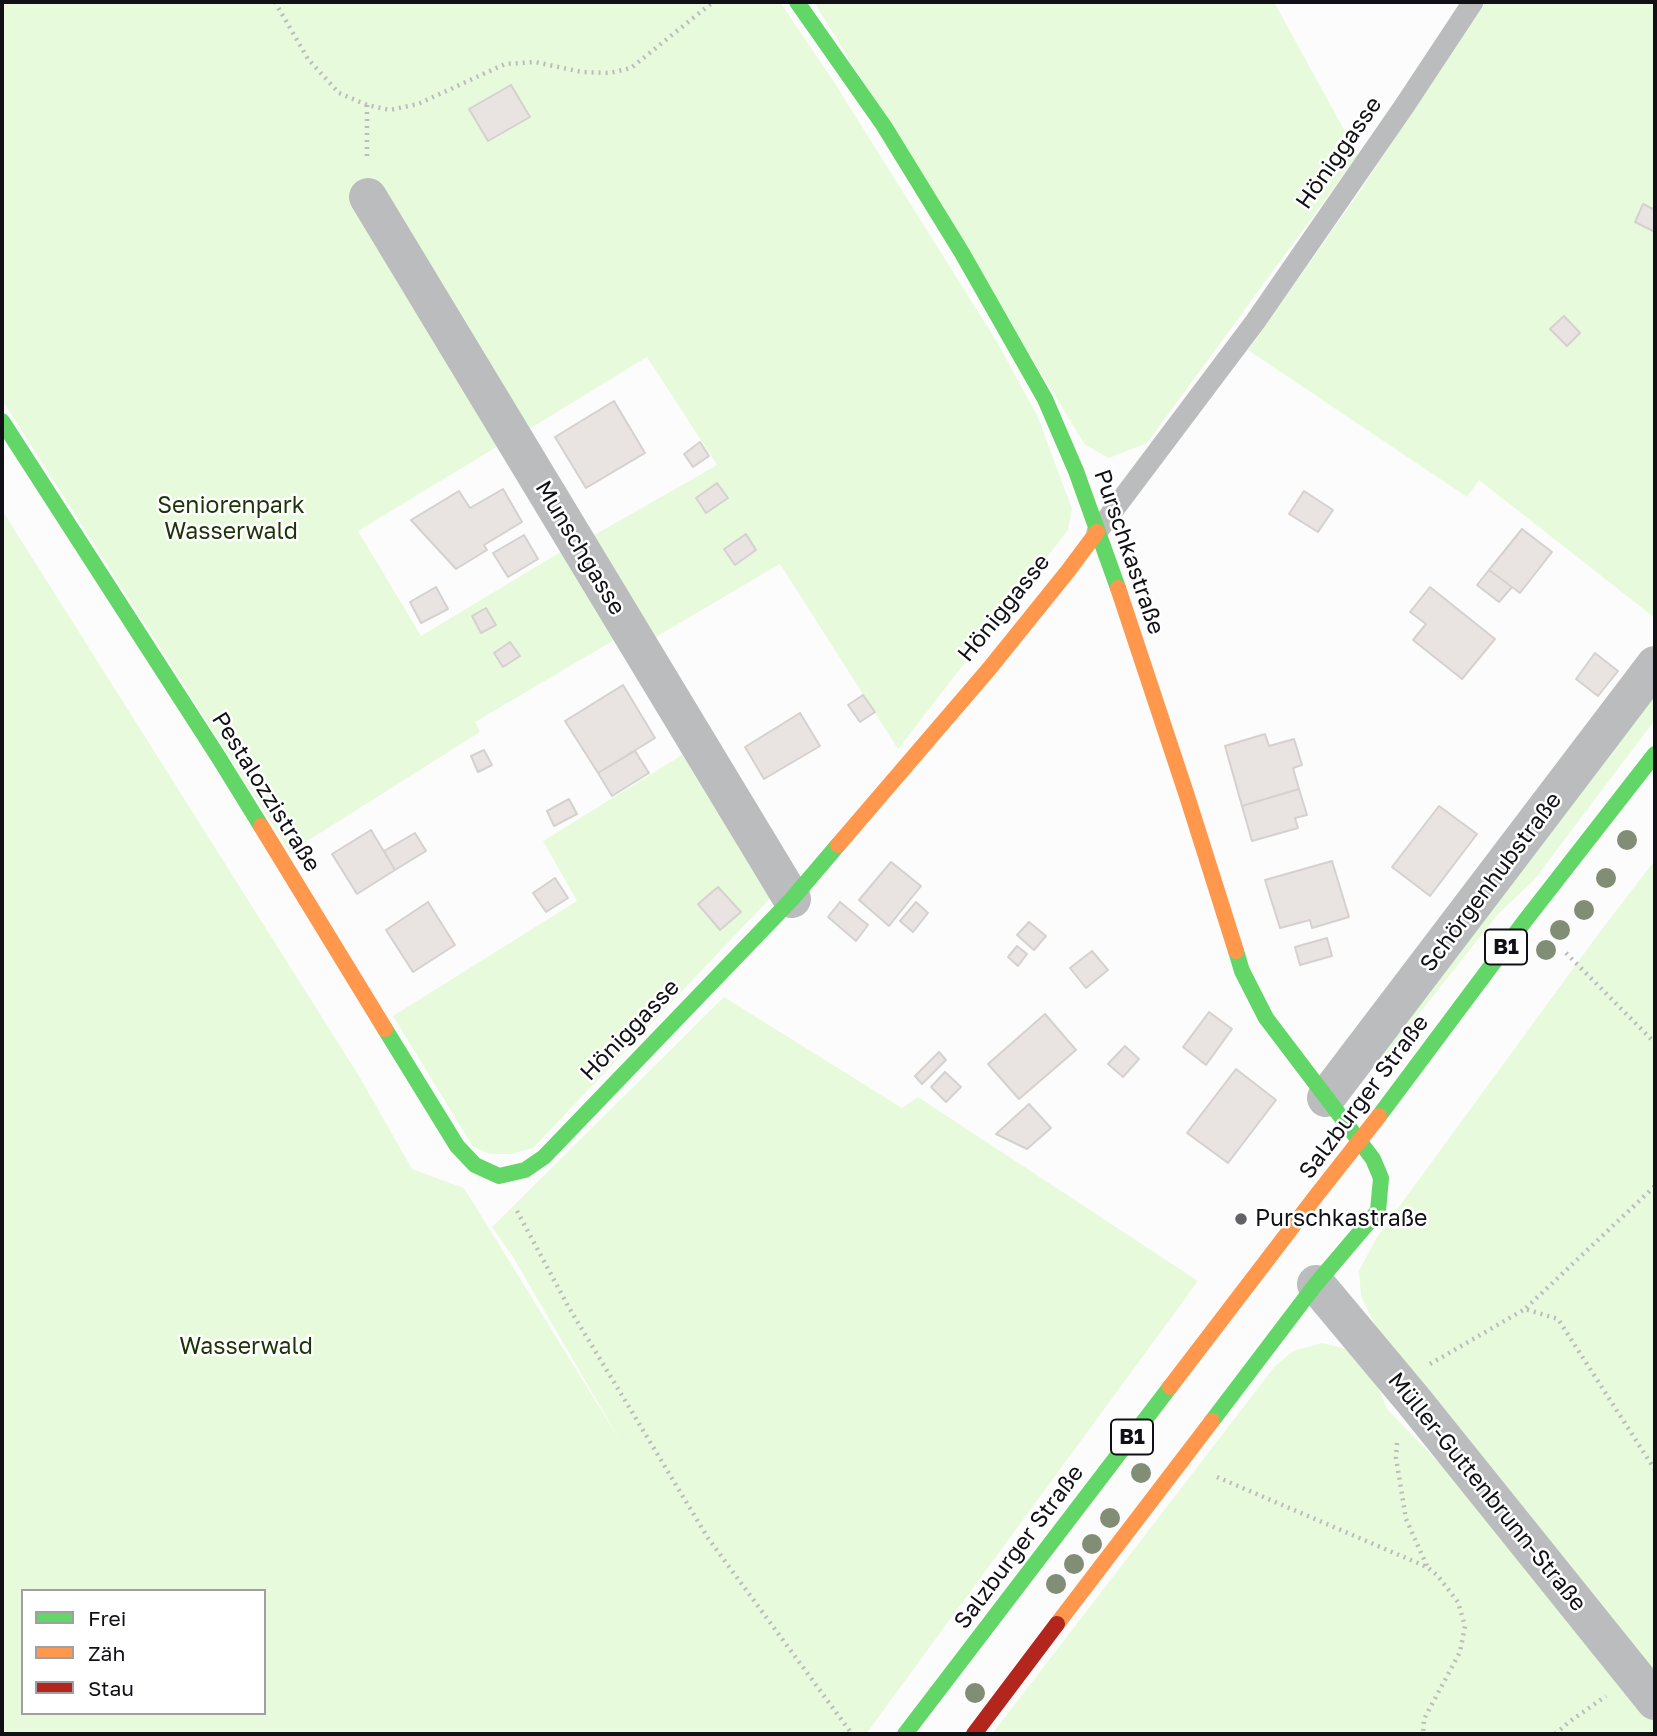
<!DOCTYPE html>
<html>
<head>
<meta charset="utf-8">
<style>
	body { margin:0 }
	#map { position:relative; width:1657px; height:1736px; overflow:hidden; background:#fcfcfc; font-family:"Golos Text",sans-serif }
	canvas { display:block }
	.frame { position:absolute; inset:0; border:4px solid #111017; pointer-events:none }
	.legend { position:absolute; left:21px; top:1589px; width:245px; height:126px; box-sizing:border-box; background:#fff; border:2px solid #a09fa2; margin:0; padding:9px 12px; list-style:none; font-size:21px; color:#111017 }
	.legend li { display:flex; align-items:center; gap:14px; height:35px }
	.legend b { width:35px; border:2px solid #a09fa2 }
</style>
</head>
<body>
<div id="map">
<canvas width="1657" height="1736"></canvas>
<div class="frame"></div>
<ul class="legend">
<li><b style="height:9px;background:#63d668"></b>Frei</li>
<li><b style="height:9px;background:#ff974d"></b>Zäh</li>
<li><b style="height:9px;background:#b3261e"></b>Stau</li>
</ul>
</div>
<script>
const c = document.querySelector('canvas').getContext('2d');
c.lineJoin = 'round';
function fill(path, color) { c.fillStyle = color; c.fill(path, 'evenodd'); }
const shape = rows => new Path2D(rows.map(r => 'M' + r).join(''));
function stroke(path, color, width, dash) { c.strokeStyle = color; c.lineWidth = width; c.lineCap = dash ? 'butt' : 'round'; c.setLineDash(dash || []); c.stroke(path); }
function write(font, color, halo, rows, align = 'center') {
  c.font = font + ' "Golos Text",sans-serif'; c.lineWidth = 5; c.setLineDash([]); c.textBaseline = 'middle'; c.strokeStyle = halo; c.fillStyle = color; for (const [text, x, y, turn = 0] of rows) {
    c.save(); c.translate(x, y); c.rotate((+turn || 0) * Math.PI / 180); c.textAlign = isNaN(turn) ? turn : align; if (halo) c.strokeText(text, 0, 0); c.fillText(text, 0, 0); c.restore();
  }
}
fill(shape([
	[2,2,780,2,834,82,997,342,1037,415,1072,509,1068,530,898,749,780,564,649,641,589,538,717,465,647,357,526,431,374,177,350,193,503,443,358,531,421,636,567,548,621,636,475,722,480,732,290,852,2,400],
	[814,2,1274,2,1358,155,1147,443,1109,458,1085,445],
	[1484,2,1655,2,1655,618,1479,480,1467,497,1248,350,1360,191],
	[2,510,359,1076,412,1169,464,1188,621,1442,513,1257,492,1227,724,997,902,1108,918,1097,1198,1281,866,1734,2,1734],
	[23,1591,264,1591,264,1713,23,1713],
	[1655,683,1655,720,1534,880,1498,914,1384,1058,1374,1049],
	[690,750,777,891,533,1148,512,1154,490,1154,473,1147,393,1016,577,901,543,841],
	[1655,860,1655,1734,992,1734,1275,1366,1293,1351,1322,1343,1346,1349,1374,1378,1387,1409,1445,1469,1361,1296,1359,1271,1377,1237,1599,933]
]), '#e8fadc');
const building = shape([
	[511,85,530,117,488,141,469,109,511,85],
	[1643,204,1655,210,1655,232,1635,222,1643,204],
	[1564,316,1580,333,1567,346,1550,329,1564,316],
	[614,401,645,453,586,488,555,437,614,401],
	[700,442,709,456,693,467,684,454,700,442],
	[717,483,728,498,706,513,696,498,717,483],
	[503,489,522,522,484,545,487,550,456,569,411,520,459,491,470,508,503,489],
	[1304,491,1333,510,1318,532,1289,514,1304,491],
	[1522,529,1552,552,1520,593,1489,570,1522,529],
	[746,534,756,550,735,565,724,549,746,534],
	[524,535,538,559,508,577,493,553,524,535],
	[1489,570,1512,587,1499,602,1477,585,1489,570],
	[436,587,448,609,421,623,410,602,436,587],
	[1430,587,1495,639,1462,679,1413,640,1426,624,1410,612,1430,587],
	[486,608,496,625,481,633,472,616,486,608],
	[510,642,520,656,503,667,494,653,510,642],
	[1595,653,1618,671,1598,696,1576,679,1595,653],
	[623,685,655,738,598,773,565,721,623,685],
	[863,695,875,712,860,722,848,705,863,695],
	[800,713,820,746,764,779,745,747,800,713],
	[1265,734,1269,746,1294,739,1302,765,1293,768,1299,789,1242,806,1225,746,1265,734],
	[484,750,492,765,478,772,471,756,484,750],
	[635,751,649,773,612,796,598,773,635,751],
	[1299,789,1307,815,1295,818,1298,828,1252,841,1242,806,1299,789],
	[569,799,577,814,554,826,547,811,569,799],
	[1439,806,1477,834,1430,896,1392,867,1439,806],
	[371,830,395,870,357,894,332,854,371,830],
	[415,833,426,851,395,870,384,851,415,833],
	[1332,861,1349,917,1312,928,1310,920,1280,928,1265,880,1332,861],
	[891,862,921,886,889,926,859,900,891,862],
	[555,878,568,898,546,912,533,893,555,878],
	[718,887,741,912,720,930,698,904,718,887],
	[428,902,455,945,413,972,386,930,428,902],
	[840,902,868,925,856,941,828,917,840,902],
	[916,902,928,913,913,932,900,921,916,902],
	[1029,922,1046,936,1034,950,1017,935,1029,922],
	[1327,938,1332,956,1300,965,1295,947,1327,938],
	[1017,946,1027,954,1018,966,1008,957,1017,946],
	[1092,951,1108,970,1086,988,1070,968,1092,951],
	[1209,1012,1232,1029,1206,1065,1183,1047,1209,1012],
	[1045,1014,1076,1050,1019,1099,988,1064,1045,1014],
	[1125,1046,1139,1059,1123,1077,1108,1064,1125,1046],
	[939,1052,946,1060,922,1084,915,1076,939,1052],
	[1236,1069,1276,1100,1228,1163,1187,1133,1236,1069],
	[945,1072,961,1087,946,1102,931,1087,945,1072],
	[1029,1104,1051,1128,1027,1149,996,1134,1029,1104]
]);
fill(building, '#e9e4e2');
stroke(building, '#d5d1cf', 2);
stroke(shape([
	[275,2,308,59,339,93,367,105,390,110,418,104,505,64,535,62,582,72,610,73,631,68,713,2],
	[367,105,367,161],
	[1566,953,1655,1043],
	[517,1211,568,1306,708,1538,852,1734],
	[1526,1308,1655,1186],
	[1430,1364,1525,1309,1558,1319,1655,1470],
	[1397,1443,1396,1458,1406,1519,1427,1566],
	[1217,1477,1427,1567,1437,1575,1458,1602,1465,1626,1460,1652,1424,1719,1423,1734],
	[1555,1734,1569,1722,1606,1696]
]), '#bbbcbd', 4.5, [2, 5]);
stroke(shape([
	[1097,532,1255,322,1405,105,1473,2]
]), '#babcbd', 21);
stroke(shape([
	[368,197,792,899],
	[1326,1098,1655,665],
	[1316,1284,1413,1400,1655,1701]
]), '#babcbd', 38);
stroke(shape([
	[797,2,884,126,962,253,1045,399,1076,471,1118,588],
	[2,421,219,758,261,826],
	[385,1029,457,1146,475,1165,499,1176,525,1170,544,1157,792,899,838,845],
	[1379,1116,1524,922,1655,754],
	[1212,1421,1316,1284,1378,1211,1381,1178,1373,1159,1266,1018,1242,971,1236,951],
	[905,1734,1170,1387]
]), '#63d668', 16);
stroke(shape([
	[1118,588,1187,796,1236,951],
	[261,826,385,1029],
	[838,845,989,669,1068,571,1097,532],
	[1170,1387,1316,1196,1379,1116],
	[1057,1624,1212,1421]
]), '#ff974d', 16);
stroke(shape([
	[974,1734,1057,1624]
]), '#b3261e', 16);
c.fillStyle = '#818e75';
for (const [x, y] of [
	[1627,840],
	[1606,878],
	[1584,910],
	[1560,930],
	[1546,950],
	[1141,1473],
	[1110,1518],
	[1092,1544],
	[1074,1564],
	[1056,1584],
	[975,1693]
]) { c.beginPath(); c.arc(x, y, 10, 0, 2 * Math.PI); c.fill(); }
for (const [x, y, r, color] of [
	[1241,1219,7,"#636367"]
]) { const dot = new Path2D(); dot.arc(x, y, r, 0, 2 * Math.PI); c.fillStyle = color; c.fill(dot); stroke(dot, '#fff', 2.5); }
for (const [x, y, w] of [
	[1506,947,42],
	[1132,1437,42]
]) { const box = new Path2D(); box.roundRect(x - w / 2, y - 17.5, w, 35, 5); c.fillStyle = '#fff'; c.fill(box); stroke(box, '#111017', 2); }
write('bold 21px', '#111017', null, [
	["B1",1506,947],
	["B1",1132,1437]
]);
write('23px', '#111017', '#fff', [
	["Höniggasse",1339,153,-55],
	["Munschgasse",580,548,59],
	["Purschkastraße",1129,552,71],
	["Höniggasse",1004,608,-51],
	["Pestalozzistraße",266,792,58],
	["Schörgenhubstraße",1491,882,-53],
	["Höniggasse",630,1030,-46],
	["Salzburger Straße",1364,1097,-53],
	["Müller-Guttenbrunn-Straße",1487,1492,51],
	["Salzburger Straße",1019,1547,-53]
]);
write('23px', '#1c3407', '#fff', [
	["Seniorenpark",231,506],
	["Wasserwald",231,532],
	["Wasserwald",246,1347]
]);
write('23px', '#111017', '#fff', [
	["Purschkastraße",1255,1219]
], 'left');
</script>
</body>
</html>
